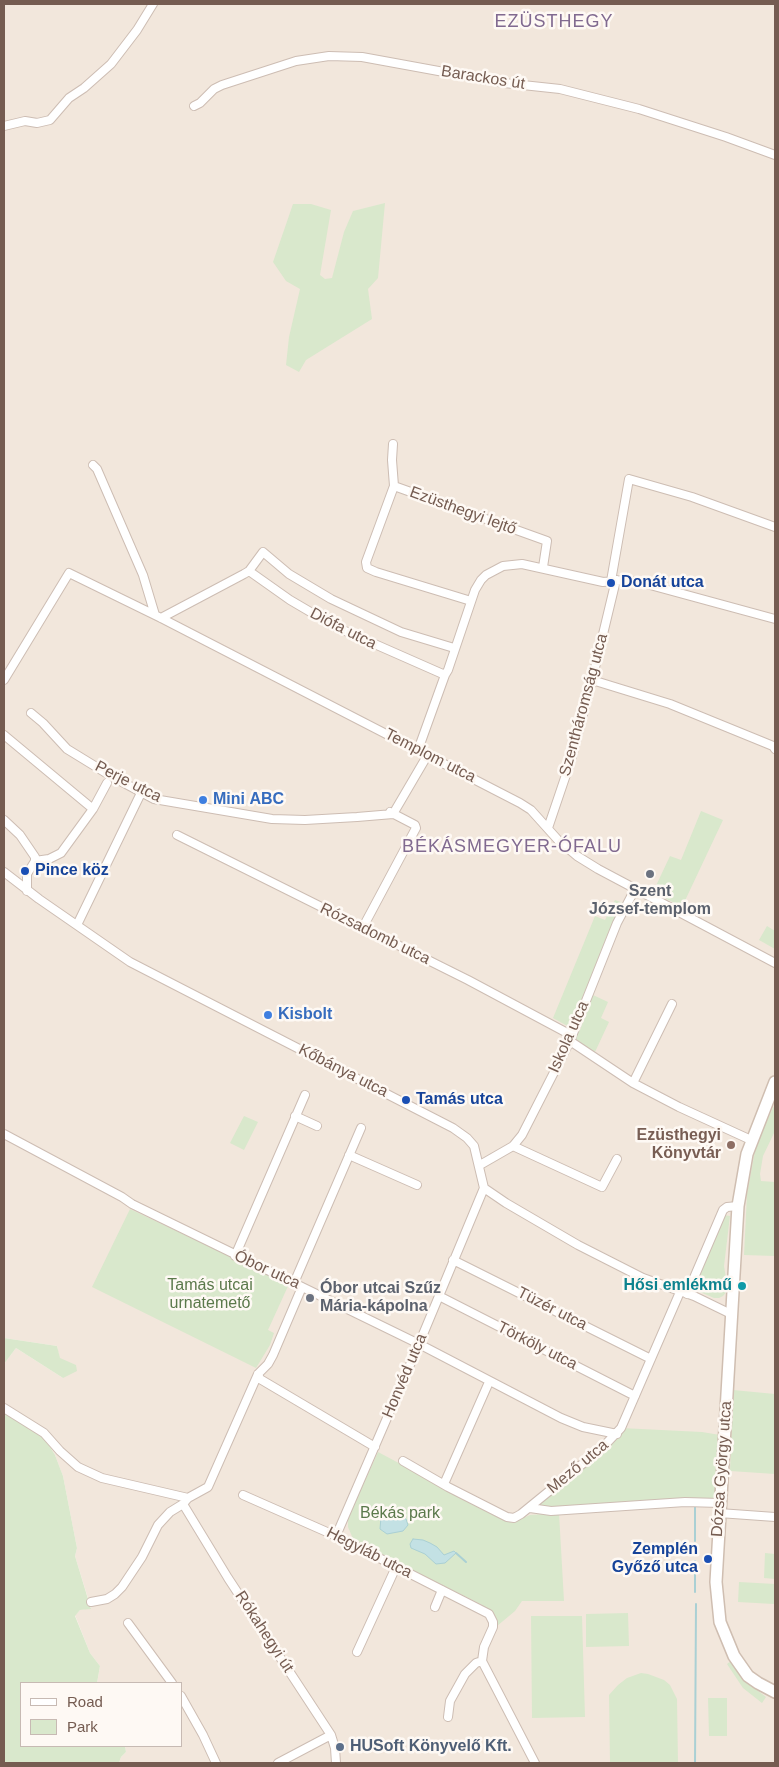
<!DOCTYPE html>
<html>
<head>
<meta charset="utf-8">
<style>
	body { margin:0 }
	#map { position:relative; width:779px; height:1767px; overflow:hidden; background:#fbf5ee; font-family:Arial,sans-serif }
	canvas { display:block }
	.frame { position:absolute; inset:0; border:5px solid #755c51; pointer-events:none }
	.legend { position:absolute; left:20px; top:1682px; width:162px; height:65px; box-sizing:border-box; background:#fef9f4; border:1px solid #c7bab3; margin:0; padding:6px 9px; list-style:none; font-size:15px; color:#755c51 }
	.legend li { display:flex; align-items:center; gap:10px; height:25px }
	.legend b { width:25px; border:1px solid #c7bab3 }
</style>
</head>
<body>
<div id="map">
<canvas width="779" height="1767"></canvas>
<div class="frame"></div>
<ul class="legend">
<li><b style="height:6px;background:#fff"></b>Road</li>
<li><b style="height:14px;background:#d9e8cc"></b>Park</li>
</ul>
</div>
<script>
const c = document.querySelector('canvas').getContext('2d');
c.lineJoin = 'round';
function fill(path, color) { c.fillStyle = color; c.fill(path, 'evenodd'); }
const shape = rows => new Path2D(rows.map(r => 'M' + r).join(''));
function stroke(path, color, width, dash) { c.strokeStyle = color; c.lineWidth = width; c.lineCap = dash ? 'butt' : 'round'; c.setLineDash(dash || []); c.stroke(path); }
function write(font, color, halo, rows, align = 'center') {
  c.font = font + ' Arial,sans-serif'; c.lineWidth = 5; c.setLineDash([]); c.textBaseline = 'middle'; c.strokeStyle = halo; c.fillStyle = color; for (const [text, x, y, turn = 0] of rows) {
    c.save(); c.translate(x, y); c.rotate((+turn || 0) * Math.PI / 180); c.textAlign = isNaN(turn) ? turn : align; if (halo) c.strokeText(text, 0, 0); c.fillText(text, 0, 0); c.restore();
  }
}
fill(shape([
	[4,4,775,4,775,1763,119,1763,121,1757,126,1752,125,1746,181,1746,181,1683,97,1683,100,1666,90,1653,75,1615,80,1610,91,1608,75,1556,77,1548,63,1476,55,1455,44,1437,4,1413,4,1364,16,1348,63,1378,57,1346,4,1338]
]), '#f2e7dc');
fill(shape([
	[385,203,378,278,368,289,372,319,306,360,299,372,286,365,289,337,300,289,286,281,273,262,293,204,311,204,331,210,320,275,325,279,332,278,344,232,353,211],
	[701,811,723,820,682,907,653,892,670,856,681,860],
	[615,900,623,903,610,928,571,1028,553,1018,595,916,605,920],
	[767,926,775,931,775,949,759,940],
	[593,995,608,1002,601,1018,609,1022,595,1052,575,1039],
	[774,1106,775,1131,763,1156,760,1174,761,1181,775,1182,775,1256,744,1255,747,1194,757,1140],
	[244,1116,258,1122,244,1150,230,1143],
	[130,1209,289,1284,268,1330,274,1333,270,1345,256,1368,92,1287],
	[724,1215,730,1216,724,1266,728,1290,723,1296,719,1298,714,1298,700,1292,696,1286,696,1280],
	[4,1338,57,1346,60,1358,76,1365,77,1371,63,1378,16,1348,4,1364],
	[733,1390,775,1394,775,1474,730,1471],
	[4,1413,44,1437,55,1455,63,1476,77,1548,75,1556,91,1609,80,1610,75,1616,90,1653,100,1666,97,1683,21,1683,21,1746,125,1746,126,1752,121,1757,119,1763,4,1763],
	[621,1428,702,1432,720,1435,720,1503,530,1508],
	[378,1452,512,1523,530,1515,559,1513,564,1601,522,1601,515,1611,497,1626,494,1615,482,1605,354,1541,348,1527,348,1518],
	[765,1553,775,1554,775,1579,764,1578],
	[739,1582,775,1584,774,1604,738,1602],
	[628,1613,629,1646,586,1647,586,1614],
	[531,1616,582,1616,585,1717,532,1718],
	[731,1661,753,1687,766,1697,762,1703,743,1688,727,1664],
	[641,1673,648,1674,664,1680,670,1685,677,1699,678,1763,610,1763,609,1695,618,1685,627,1678],
	[708,1698,727,1698,727,1736,709,1736]
]), '#d9e8cc');
const water = shape([
	[388,1511,397,1512,406,1519,408,1525,403,1531,387,1534,380,1529,381,1517,388,1511],
	[413,1539,423,1540,430,1543,437,1547,444,1555,454,1551,456,1553,445,1563,436,1564,425,1554,411,1548,410,1544,413,1539]
]);
fill(water, '#c3e1e4');
stroke(water, '#aad0d4', 1);
stroke(shape([
	[695,1541,695,1507],
	[456,1553,466,1562],
	[695,1561,695,1592],
	[695,1763,696,1604]
]), '#aad0d4', 2);
const street = shape([
	[194,106,200,103,214,89,222,85,296,61,329,56,362,57,504,83,560,89,639,109,726,137,775,155],
	[4,126,25,121,37,123,50,120,69,98,84,88,111,64,137,30,153,4],
	[393,444,392,460,394,486,547,541,543,567],
	[93,465,97,469,143,575,155,615],
	[394,486,366,562,367,568,376,572,471,601],
	[249,571,290,600,336,627,445,675],
	[611,581,629,479,692,497,775,527],
	[161,618,244,574,249,571,263,552,289,574,331,599,401,632,454,648],
	[4,680,69,573,161,618,520,803,531,810,558,840,577,856,598,869,775,963],
	[592,680,670,704,773,746,775,749],
	[31,713,43,723,67,749,111,776,154,799,272,819,305,820,357,817,393,814,427,756],
	[4,735,93,809],
	[418,750,445,675,448,670,475,590,481,580,486,575,503,566,522,564,603,582,624,580,639,582,775,619],
	[4,820,20,835,35,857,35,861,27,874,27,891],
	[548,828,571,760,592,680,616,580],
	[177,835,468,980,571,1035],
	[35,861,49,859,61,853,93,809,107,783],
	[4,872,39,899,130,962,453,1128,467,1138,474,1146,484,1188,506,1203,578,1245,643,1278,694,1296,731,1314],
	[77,925,141,793],
	[362,929,416,828,415,825,390,812],
	[570,1041,633,1083,679,1107,751,1140],
	[633,1083,672,1004],
	[295,1116,317,1126],
	[4,1134,122,1197,132,1204,419,1344,561,1418,583,1427,617,1434],
	[513,1146,602,1187,617,1159],
	[349,1155,417,1185],
	[480,1165,513,1146,522,1135,570,1041,617,923,635,889],
	[235,1256,305,1095],
	[453,1260,651,1359],
	[294,1283,361,1128],
	[687,1294,723,1210,727,1207,738,1206],
	[439,1296,635,1396],
	[258,1374,260,1379,375,1447],
	[4,1408,44,1433,60,1451,78,1467,102,1478,188,1498],
	[403,1461,448,1487,507,1517,514,1518,521,1514,602,1448,621,1428,680,1292],
	[444,1484,489,1382],
	[243,1495,336,1536,489,1614,493,1622,493,1627,484,1647,482,1661,535,1763],
	[183,1504,228,1578,331,1735,335,1748,336,1763],
	[530,1508,551,1511,685,1502,720,1503],
	[719,1513,775,1517],
	[336,1536,419,1344,484,1188],
	[91,1602,107,1599,115,1594,122,1587,142,1557,158,1525,170,1512,183,1504,188,1498,208,1487,258,1374,268,1364,273,1355,302,1287],
	[435,1607,442,1590],
	[128,1623,172,1683],
	[357,1652,396,1567],
	[181,1696,203,1735,216,1763],
	[448,1717,450,1701,465,1674,476,1663,482,1661],
	[278,1763,331,1735]
]);
const secondary = shape([
	[775,1082,747,1154,738,1206,716,1582,720,1622,734,1656,748,1676,758,1683,775,1692]
]);
stroke(street, '#cdbdb3', 10);
stroke(secondary, '#cfbeb1', 14);
stroke(street, '#fff', 8);
stroke(secondary, '#fff', 11);
for (const [x, y, r, color] of [
	[611,583,5,"#1a4fb4"],
	[203,800,5,"#3f7fe0"],
	[25,871,5,"#1a4fb4"],
	[650,874,5,"#6b7280"],
	[268,1015,5,"#3f7fe0"],
	[406,1100,5,"#1a4fb4"],
	[731,1145,5,"#8d6e63"],
	[742,1286,5,"#0f9aa8"],
	[310,1298,5,"#6b7280"],
	[708,1559,5,"#1a4fb4"],
	[340,1747,5,"#5c6f8a"]
]) { const dot = new Path2D(); dot.arc(x, y, r, 0, 2 * Math.PI); c.fillStyle = color; c.fill(dot); stroke(dot, '#fef9f4', 2); }
write('16px', '#755c51', '#fef9f4', [
	["Barackos út",483,78,9],
	["Ezüsthegyi lejtő",463,511,20],
	["Diófa utca",343,629,27],
	["Szentháromság utca",584,705,-75],
	["Templom utca",430,756,27],
	["Perje utca",128,782,27],
	["Rózsadomb utca",375,934,26],
	["Iskola utca",569,1037,-66],
	["Kőbánya utca",343,1071,27],
	["Óbor utca",267,1270,25],
	["Tüzér utca",552,1309,27],
	["Törköly utca",537,1346,27],
	["Honvéd utca",405,1376,-67],
	["Mező utca",578,1467,-40],
	["Dózsa György utca",722,1469,-86],
	["Hegyláb utca",369,1553,27],
	["Rókahegyi út",264,1632,57]
]);
write('bold 16px', '#164399', '#fef9f4', [
	["Donát utca",621,583],
	["Pince köz",35,871],
	["Tamás utca",416,1100],
	["Zemplén",698,1550,"right"],
	["Győző utca",698,1568,"right"]
], 'left');
write('bold 16px', '#366cbe', '#fef9f4', [
	["Mini ABC",213,800],
	["Kisbolt",278,1015]
], 'left');
write('bold 16px', '#5b616d', '#fef9f4', [
	["Szent",650,892],
	["József-templom",650,910],
	["Óbor utcai Szűz",320,1289,"left"],
	["Mária-kápolna",320,1307,"left"]
]);
write('bold 16px', '#785e54', '#fef9f4', [
	["Ezüsthegyi",721,1136],
	["Könyvtár",721,1154]
], 'right');
write('16px', '#5b794b', '#fef9f4', [
	["Tamás utcai",210,1286],
	["urnatemető",210,1304],
	["Békás park",400,1514]
]);
write('bold 16px', '#0d838f', '#fef9f4', [
	["Hősi emlékmű",732,1286]
], 'right');
write('bold 16px', '#4e5e75', '#fef9f4', [
	["HUSoft Könyvelő Kft.",350,1747]
], 'left');
c.letterSpacing = '1px';
write('18px', '#816a90', '#fef9f4', [
	["EZÜSTHEGY",554,22],
	["BÉKÁSMEGYER-ÓFALU",512,847]
]);
c.letterSpacing = '0px';
</script>
</body>
</html>
